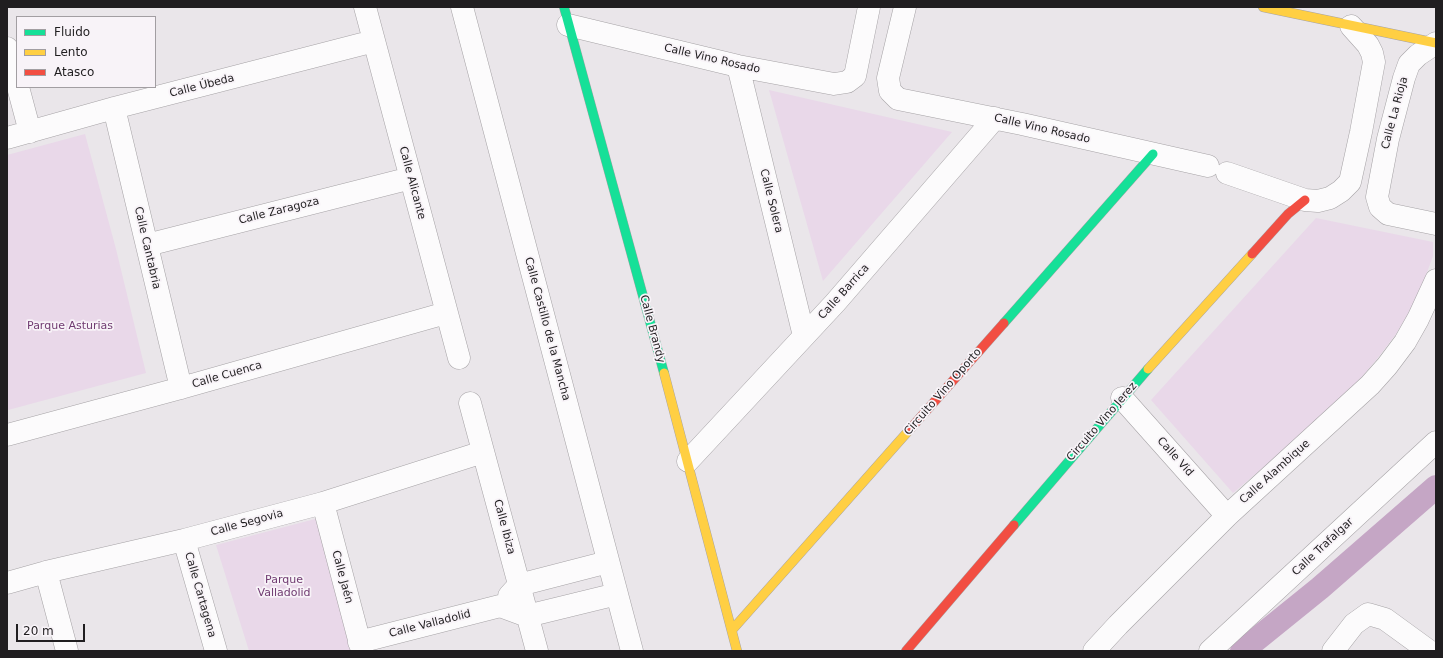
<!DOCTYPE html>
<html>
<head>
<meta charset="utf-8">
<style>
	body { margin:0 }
	#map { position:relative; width:1443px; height:658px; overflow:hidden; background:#eae6ea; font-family:"DejaVu Sans",sans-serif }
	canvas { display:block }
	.frame { position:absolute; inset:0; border:8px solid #201e20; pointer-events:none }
	.legend { position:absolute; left:16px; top:16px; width:140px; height:72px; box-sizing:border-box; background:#f8f3f8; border:1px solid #a29ea2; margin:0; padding:5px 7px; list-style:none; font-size:12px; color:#201e20 }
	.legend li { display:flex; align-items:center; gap:8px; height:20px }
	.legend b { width:20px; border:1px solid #a29ea2 }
	.scale { position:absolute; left:16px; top:624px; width:69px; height:18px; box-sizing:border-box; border:2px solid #201e20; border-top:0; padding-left:5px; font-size:12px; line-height:14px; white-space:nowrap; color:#201e20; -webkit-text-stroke:3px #f8f3f8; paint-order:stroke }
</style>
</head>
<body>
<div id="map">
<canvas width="1443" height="658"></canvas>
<div class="frame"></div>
<ul class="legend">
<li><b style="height:5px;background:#16e098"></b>Fluido</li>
<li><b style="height:5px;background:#ffcf43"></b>Lento</li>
<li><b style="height:5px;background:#f24e42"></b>Atasco</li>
</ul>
<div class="scale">20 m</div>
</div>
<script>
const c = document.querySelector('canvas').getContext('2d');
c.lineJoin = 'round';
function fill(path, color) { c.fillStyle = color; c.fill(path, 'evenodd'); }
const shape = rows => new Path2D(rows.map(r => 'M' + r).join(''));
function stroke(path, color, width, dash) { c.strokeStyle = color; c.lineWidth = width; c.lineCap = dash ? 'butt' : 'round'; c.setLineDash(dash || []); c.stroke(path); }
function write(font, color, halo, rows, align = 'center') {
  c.font = font + ' "DejaVu Sans",sans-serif'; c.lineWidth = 3.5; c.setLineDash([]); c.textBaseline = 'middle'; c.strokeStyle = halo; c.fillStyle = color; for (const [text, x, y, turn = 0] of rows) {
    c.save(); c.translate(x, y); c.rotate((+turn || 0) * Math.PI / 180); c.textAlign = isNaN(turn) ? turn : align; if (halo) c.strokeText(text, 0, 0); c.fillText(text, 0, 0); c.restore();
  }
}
fill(shape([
	[769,90,952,132,823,281],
	[85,134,116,249,146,373,8,410,7,405,7,155],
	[1316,218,1433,242,1433,256,1418,297,1396,334,1377,359,1355,385,1290,445,1233,493,1151,400],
	[319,518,355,651,249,651,216,545]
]), '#e9d8e9');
stroke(shape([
	[1242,651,1320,588,1436,487]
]), '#c5a6c5', 24);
const street = shape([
	[365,7,459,358],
	[462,7,632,651],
	[905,7,888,78,890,91,898,99,1022,124,1208,166],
	[568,25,738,66,834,84,847,82,855,76,869,7],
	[1436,43,1418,55,1409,64,1404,78,1388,139,1377,197,1380,207,1388,214,1436,224],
	[7,48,17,84],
	[738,66,804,336],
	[18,87,30,132],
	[114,108,181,388],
	[7,138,114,108,374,41],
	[1227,173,1305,200,1318,201,1330,198,1341,191,1350,182,1361,132,1374,62,1372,53,1368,45,1351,26],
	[147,245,411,178],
	[1122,398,1227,516],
	[470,403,537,651],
	[7,435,181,388,446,313],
	[688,461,835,303,995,118],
	[323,503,362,651],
	[184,540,216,651],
	[46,572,67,651],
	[7,583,46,572,184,540,323,503,483,452],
	[509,596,519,585,608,562],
	[359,642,500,606,527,616,617,594],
	[1094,651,1118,625,1227,516,1370,385,1387,366,1405,342,1418,319,1436,280],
	[1210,651,1436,442],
	[1333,651,1354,624,1368,614,1385,619,1429,651]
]);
const fast = shape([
	[564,7,664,373],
	[1004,323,1153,154],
	[1014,525,1148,369]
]);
const slow = shape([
	[1263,7,1436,43],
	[1148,369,1252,254],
	[664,373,737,651],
	[732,630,911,428]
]);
const jam = shape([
	[1252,254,1288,214,1305,200],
	[911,428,1004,323],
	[906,651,1014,525]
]);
stroke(street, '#a6a3a6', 23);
stroke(fast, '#a6a3a6', 10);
stroke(slow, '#a6a3a6', 10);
stroke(jam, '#a6a3a6', 10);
stroke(street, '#fcfbfc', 22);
stroke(fast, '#16e098', 9);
stroke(slow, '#ffcf43', 9);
stroke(jam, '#f24e42', 9);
write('11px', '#201e20', '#f8f3f8', [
	["Calle Vino Rosado",712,59,13],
	["Calle Úbeda",202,86,-14],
	["Calle La Rioja",1395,113,-75],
	["Calle Vino Rosado",1042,129,13],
	["Calle Alicante",412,183,75],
	["Calle Solera",771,201,76],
	["Calle Zaragoza",279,211,-14],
	["Calle Cantabria",147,248,77],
	["Calle Barrica",844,292,-48],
	["Calle Castillo de la Mancha",547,329,75],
	["Calle Brandy",652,329,75],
	["Calle Cuenca",227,375,-16],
	["Circuito Vino Oporto",943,392,-49],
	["Circuito Vino Jerez",1102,422,-49],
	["Calle Vid",1175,457,48],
	["Calle Alambique",1275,472,-42],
	["Calle Segovia",247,523,-15],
	["Calle Ibiza",504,527,75],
	["Calle Trafalgar",1323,547,-43],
	["Calle Jaén",342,577,75],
	["Calle Cartagena",200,595,74],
	["Calle Valladolid",430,624,-14]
]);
write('11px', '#703b71', '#f8f3f8', [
	["Parque Asturias",70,326],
	["Parque",284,580],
	["Valladolid",284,593]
]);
</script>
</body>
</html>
